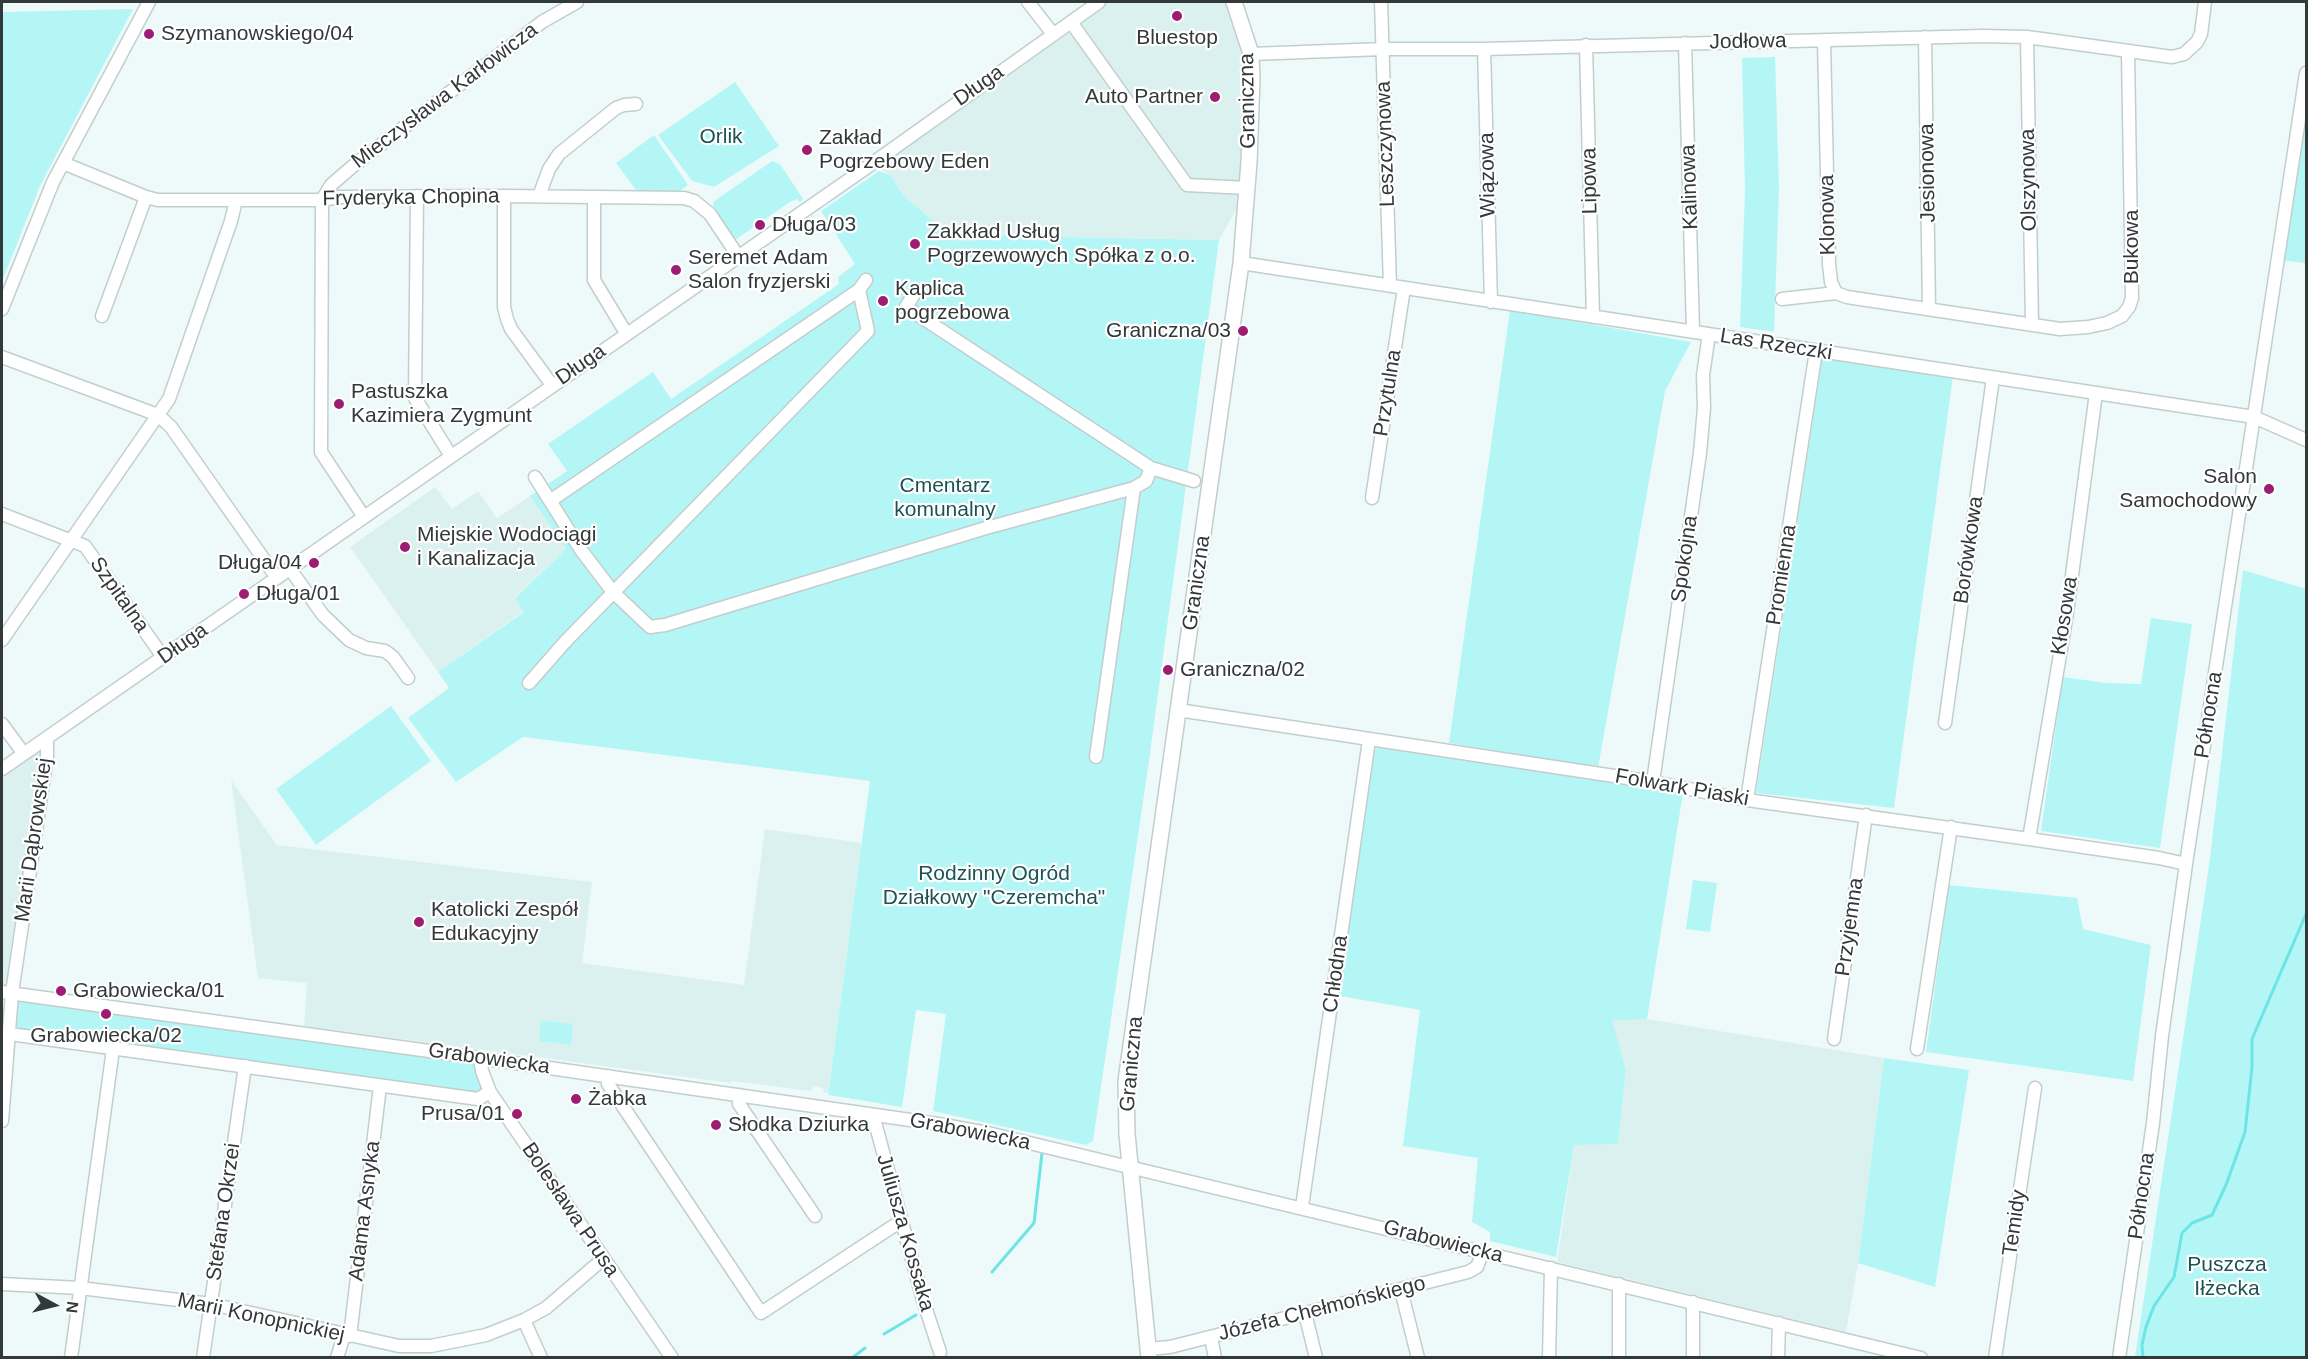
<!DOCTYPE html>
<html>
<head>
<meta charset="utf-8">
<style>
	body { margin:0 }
	#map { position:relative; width:2308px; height:1359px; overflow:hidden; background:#eefafa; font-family:Helvetica,sans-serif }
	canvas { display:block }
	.frame { position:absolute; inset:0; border:3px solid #333838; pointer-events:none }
	.north { position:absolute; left:24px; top:1275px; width:60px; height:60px; -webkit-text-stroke:4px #fff; paint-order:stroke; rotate:97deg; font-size:16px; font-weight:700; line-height:24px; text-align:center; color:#333838 }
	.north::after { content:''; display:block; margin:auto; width:21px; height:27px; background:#333838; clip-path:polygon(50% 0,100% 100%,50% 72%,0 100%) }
</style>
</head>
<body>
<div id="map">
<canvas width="2308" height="1359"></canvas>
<div class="frame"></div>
<div class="north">N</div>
</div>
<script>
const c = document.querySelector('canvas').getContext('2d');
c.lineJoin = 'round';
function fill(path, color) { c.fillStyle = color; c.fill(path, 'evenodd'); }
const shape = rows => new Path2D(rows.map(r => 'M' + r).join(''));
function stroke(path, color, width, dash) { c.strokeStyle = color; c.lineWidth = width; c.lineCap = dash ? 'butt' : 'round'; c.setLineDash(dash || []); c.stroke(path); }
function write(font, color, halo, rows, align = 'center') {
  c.font = font + ' Helvetica,sans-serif'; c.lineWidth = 4.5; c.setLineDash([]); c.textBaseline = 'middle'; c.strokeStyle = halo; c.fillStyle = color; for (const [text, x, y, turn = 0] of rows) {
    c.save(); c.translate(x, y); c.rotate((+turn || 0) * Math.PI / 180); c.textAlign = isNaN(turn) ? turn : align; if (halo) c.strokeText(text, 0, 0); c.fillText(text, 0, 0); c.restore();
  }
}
fill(shape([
	[1099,2,1234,2,1251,54,1248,188,1219,240,950,235,905,197,890,175,873,163],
	[435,487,452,509,478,491,497,518,530,496,566,549,515,597,524,611,438,672,350,547],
	[47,738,12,993,2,992,2,769],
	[231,780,277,845,592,882,582,963,744,985,765,829,862,843,828,1093,824,1093,823,1088,814,1086,810,1091,732,1081,731,1083,304,1026,307,983,258,978],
	[1611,1019,1647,1019,1884,1058,1858,1263,1846,1332,1557,1262,1574,1145,1618,1143,1626,1071]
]), '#dbf1f0');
fill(shape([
	[133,9,40,186,2,281,2,12],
	[1775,57,1779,189,1774,332,1740,327,1745,190,1742,58],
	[2306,73,2306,263,2277,260],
	[735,82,779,146,714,187,692,181,658,135],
	[654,135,688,185,678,192,636,190,616,163],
	[772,161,780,164,803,199,800,202,797,199,790,202,735,240,714,209,713,202],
	[879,171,890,175,905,197,950,235,1219,240,1148,768,1093,1141,1086,1145,933,1111,946,1014,916,1010,902,1107,828,1095,870,781,523,737,456,782,408,718,449,688,438,672,524,612,515,598,566,549,530,496,567,471,548,444,653,372,671,399,839,284,838,277,855,264,821,211],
	[1510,310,1691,342,1665,391,1598,768,1449,743],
	[1823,354,1953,376,1894,808,1756,793],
	[2243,570,2306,589,2306,1357,2135,1357,2209,866],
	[2151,618,2192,624,2160,848,2041,831,2063,677,2106,683,2141,684],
	[391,706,431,761,316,845,276,789],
	[1382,744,1683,793,1647,1019,1612,1020,1626,1071,1618,1144,1574,1145,1556,1257,1490,1241,1490,1232,1472,1222,1478,1158,1403,1146,1420,1010,1340,996,1373,752],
	[1693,880,1717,883,1710,932,1686,929],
	[1949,885,2077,898,2083,929,2151,945,2133,1081,1926,1052],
	[12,993,480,1058,490,1092,478,1099,10,1034],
	[541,1020,573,1024,571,1045,539,1041],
	[1884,1058,1969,1070,1935,1287,1858,1263]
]), '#b4f6f6');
stroke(shape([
	[992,1272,1034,1223,1042,1153],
	[884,1334,916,1315],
	[852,1358,865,1348],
	[2143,1358,2142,1345,2146,1327,2154,1306,2174,1277,2182,1233,2192,1223,2212,1215,2226,1185,2245,1132,2252,1067,2252,1039,2306,914]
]), '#6de4e5', 3);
const minor = shape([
	[1028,2,1053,34],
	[1381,2,1390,286],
	[1071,22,1187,185,1248,188],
	[1925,37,1929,309],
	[2027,37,2032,324],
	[1824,41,1829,264,1831,282,1836,293,1847,297,2060,329,2088,327,2107,323,2122,316,2129,307,2132,298,2128,52],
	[1685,43,1693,331],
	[1586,45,1593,317],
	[1484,49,1491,302],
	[1251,54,1383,49,1484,49,1983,36,2027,37,2172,57,2184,54,2197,42,2201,34,2205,2],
	[63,163,146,197,158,200,322,200,339,197,504,196,684,198,694,201,710,214,738,256],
	[417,196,415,398,451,456],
	[504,196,504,307,507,319,511,329,552,385],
	[539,196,549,169,559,154,616,108,624,105,636,104],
	[594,197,594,280,626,333],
	[1241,263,2254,417,2306,440],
	[914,294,906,307,1151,468],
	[1782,299,1836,293],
	[2,309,53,182,149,2],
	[102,316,146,197],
	[2,357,158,415,171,427,277,578],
	[535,477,581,550,613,592,650,627,665,625,986,528,1134,488,1146,481,1151,468,1194,481],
	[1372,498,1404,288],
	[550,501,859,290,866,280],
	[2,514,85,546,163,657],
	[364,517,321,452,322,200,331,185,353,166,542,22,577,2],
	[290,569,323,615,349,640,366,648,385,651,393,657,408,678],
	[2,640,169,399,231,221,236,200],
	[529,683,565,642,868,331,859,290],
	[1178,710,1647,781,1747,800,2029,839,2159,858,2186,864],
	[1945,723,1993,378],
	[2,724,24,754],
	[1096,757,1134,488],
	[2,769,873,163,1099,2],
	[1653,782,1700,453,1704,408,1703,375,1709,334],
	[1747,800,1816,351],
	[2029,839,2067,613,2096,393],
	[2,992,480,1058,938,1124,988,1133,1921,1358],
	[10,1034,478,1099,490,1092],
	[1834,1039,1866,815],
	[1917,1049,1951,827],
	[480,1058,482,1071,490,1092,672,1358],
	[608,1076,608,1084,761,1313,901,1221],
	[739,1095,739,1104,815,1216],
	[873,1115,923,1300,940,1352],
	[2,1121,12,993,47,756,47,738],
	[1302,1207,1369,740],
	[2,1284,80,1288,211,1304,399,1346,431,1346,486,1335,524,1320,546,1308,603,1259],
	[1619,1284,1619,1358],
	[1401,1290,1418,1358],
	[1305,1313,1316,1358],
	[524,1320,541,1358],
	[350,1336,380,1086],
	[1211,1337,1215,1358],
	[1148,1349,1170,1347,1468,1272,1477,1267,1483,1251],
	[71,1358,113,1049],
	[203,1358,245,1066],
	[337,1358,344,1335],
	[1549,1358,1551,1268],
	[1693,1358,1693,1302],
	[1778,1358,1779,1323],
	[1995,1358,2035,1088],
	[2119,1358,2153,1123,2162,1036,2186,864,2306,73]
]);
const major = shape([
	[1149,1358,1127,1134,1126,1081,1241,263,1249,162,1252,78,1251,54,1234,2]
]);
stroke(minor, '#c2cecd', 15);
stroke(major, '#c2cecd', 18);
stroke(minor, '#fff', 12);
stroke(major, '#fff', 15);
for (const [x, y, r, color] of [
	[1177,16,6,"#9c1d71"],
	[149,34,6,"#9c1d71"],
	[1215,97,6,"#9c1d71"],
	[807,150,6,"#9c1d71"],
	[760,225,6,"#9c1d71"],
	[915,244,6,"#9c1d71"],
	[676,270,6,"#9c1d71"],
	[883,301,6,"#9c1d71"],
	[1243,331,6,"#9c1d71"],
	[339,404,6,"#9c1d71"],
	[2269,489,6,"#9c1d71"],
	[405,547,6,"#9c1d71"],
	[314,563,6,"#9c1d71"],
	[244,594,6,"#9c1d71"],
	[1168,670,6,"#9c1d71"],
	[419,922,6,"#9c1d71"],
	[61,991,6,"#9c1d71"],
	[106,1014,6,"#9c1d71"],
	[576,1099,6,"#9c1d71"],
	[517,1114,6,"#9c1d71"],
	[716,1125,6,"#9c1d71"]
]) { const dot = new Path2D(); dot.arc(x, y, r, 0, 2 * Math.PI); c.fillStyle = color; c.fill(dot); stroke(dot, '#fff', 2); }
write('21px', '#333838', '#fff', [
	["Szymanowskiego/04",161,34],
	["Bluestop",1177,38,"center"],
	["Auto Partner",1203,97,"right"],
	["Zakład",819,138],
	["Pogrzebowy Eden",819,162],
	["Długa/03",772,225],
	["Zakkład Usług",927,232],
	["Pogrzewowych Spółka z o.o.",927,256],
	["Seremet Adam",688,258],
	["Salon fryzjerski",688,282],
	["Kaplica",895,289],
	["pogrzebowa",895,313],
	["Graniczna/03",1231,331,"right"],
	["Pastuszka",351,392],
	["Kazimiera Zygmunt",351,416],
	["Salon",2257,477,"right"],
	["Samochodowy",2257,501,"right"],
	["Miejskie Wodociągi",417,535],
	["i Kanalizacja",417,559],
	["Długa/04",302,563,"right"],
	["Długa/01",256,594],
	["Graniczna/02",1180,670],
	["Katolicki Zespół",431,910],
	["Edukacyjny",431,934],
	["Grabowiecka/01",73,991],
	["Grabowiecka/02",106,1036,"center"],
	["Żabka",588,1099],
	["Prusa/01",505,1114,"right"],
	["Słodka Dziurka",728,1125]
], 'left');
write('21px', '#333838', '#fff', [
	["Jodłowa",1748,42,-1],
	["Długa",979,86,-35],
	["Mieczysława Karłowicza",445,96,-37],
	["Graniczna",1248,101,-91],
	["Leszczynowa",1386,144,-92],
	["Jesionowa",1928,173,-91],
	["Wiązowa",1488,175,-91],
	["Olszynowa",2029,180,-91],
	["Lipowa",1590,181,-91],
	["Kalinowa",1690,187,-92],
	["Fryderyka Chopina",411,198,-1],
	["Klonowa",1828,215,-91],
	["Bukowa",2132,247,-90],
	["Las Rzeczki",1776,345,9],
	["Długa",581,365,-35],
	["Przytulna",1388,393,-81],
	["Borówkowa",1969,550,-82],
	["Spokojna",1685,559,-82],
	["Promienna",1782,575,-81],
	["Graniczna",1197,583,-82],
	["Szpitalna",119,595,55],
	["Kłosowa",2065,616,-81],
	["Długa",183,644,-35],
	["Północna",2209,715,-81],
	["Folwark Piaski",1682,788,10],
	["Marii Dąbrowskiej",34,840,-82],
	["Przyjemna",1850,927,-82],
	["Chłodna",1336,974,-82],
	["Grabowiecka",489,1059,8],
	["Graniczna",1132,1064,-85],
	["Grabowiecka",970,1132,11],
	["Północna",2142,1196,-82],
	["Bolesława Prusa",570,1210,56],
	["Adama Asnyka",365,1211,-83],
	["Stefana Okrzei",224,1212,-82],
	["Temidy",2015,1223,-82],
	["Juliusza Kossaka",905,1233,74],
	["Grabowiecka",1443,1242,14],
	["Józefa Chełmońskiego",1322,1309,-14],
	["Marii Konopnickiej",261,1318,12]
]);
write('21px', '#1e5353', '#fff', [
	["Orlik",721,137],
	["Cmentarz",945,486],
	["komunalny",945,510],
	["Rodzinny Ogród",994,874],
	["Działkowy \"Czeremcha\"",994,898],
	["Puszcza",2227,1265],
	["Iłżecka",2227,1289]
]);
</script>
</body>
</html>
